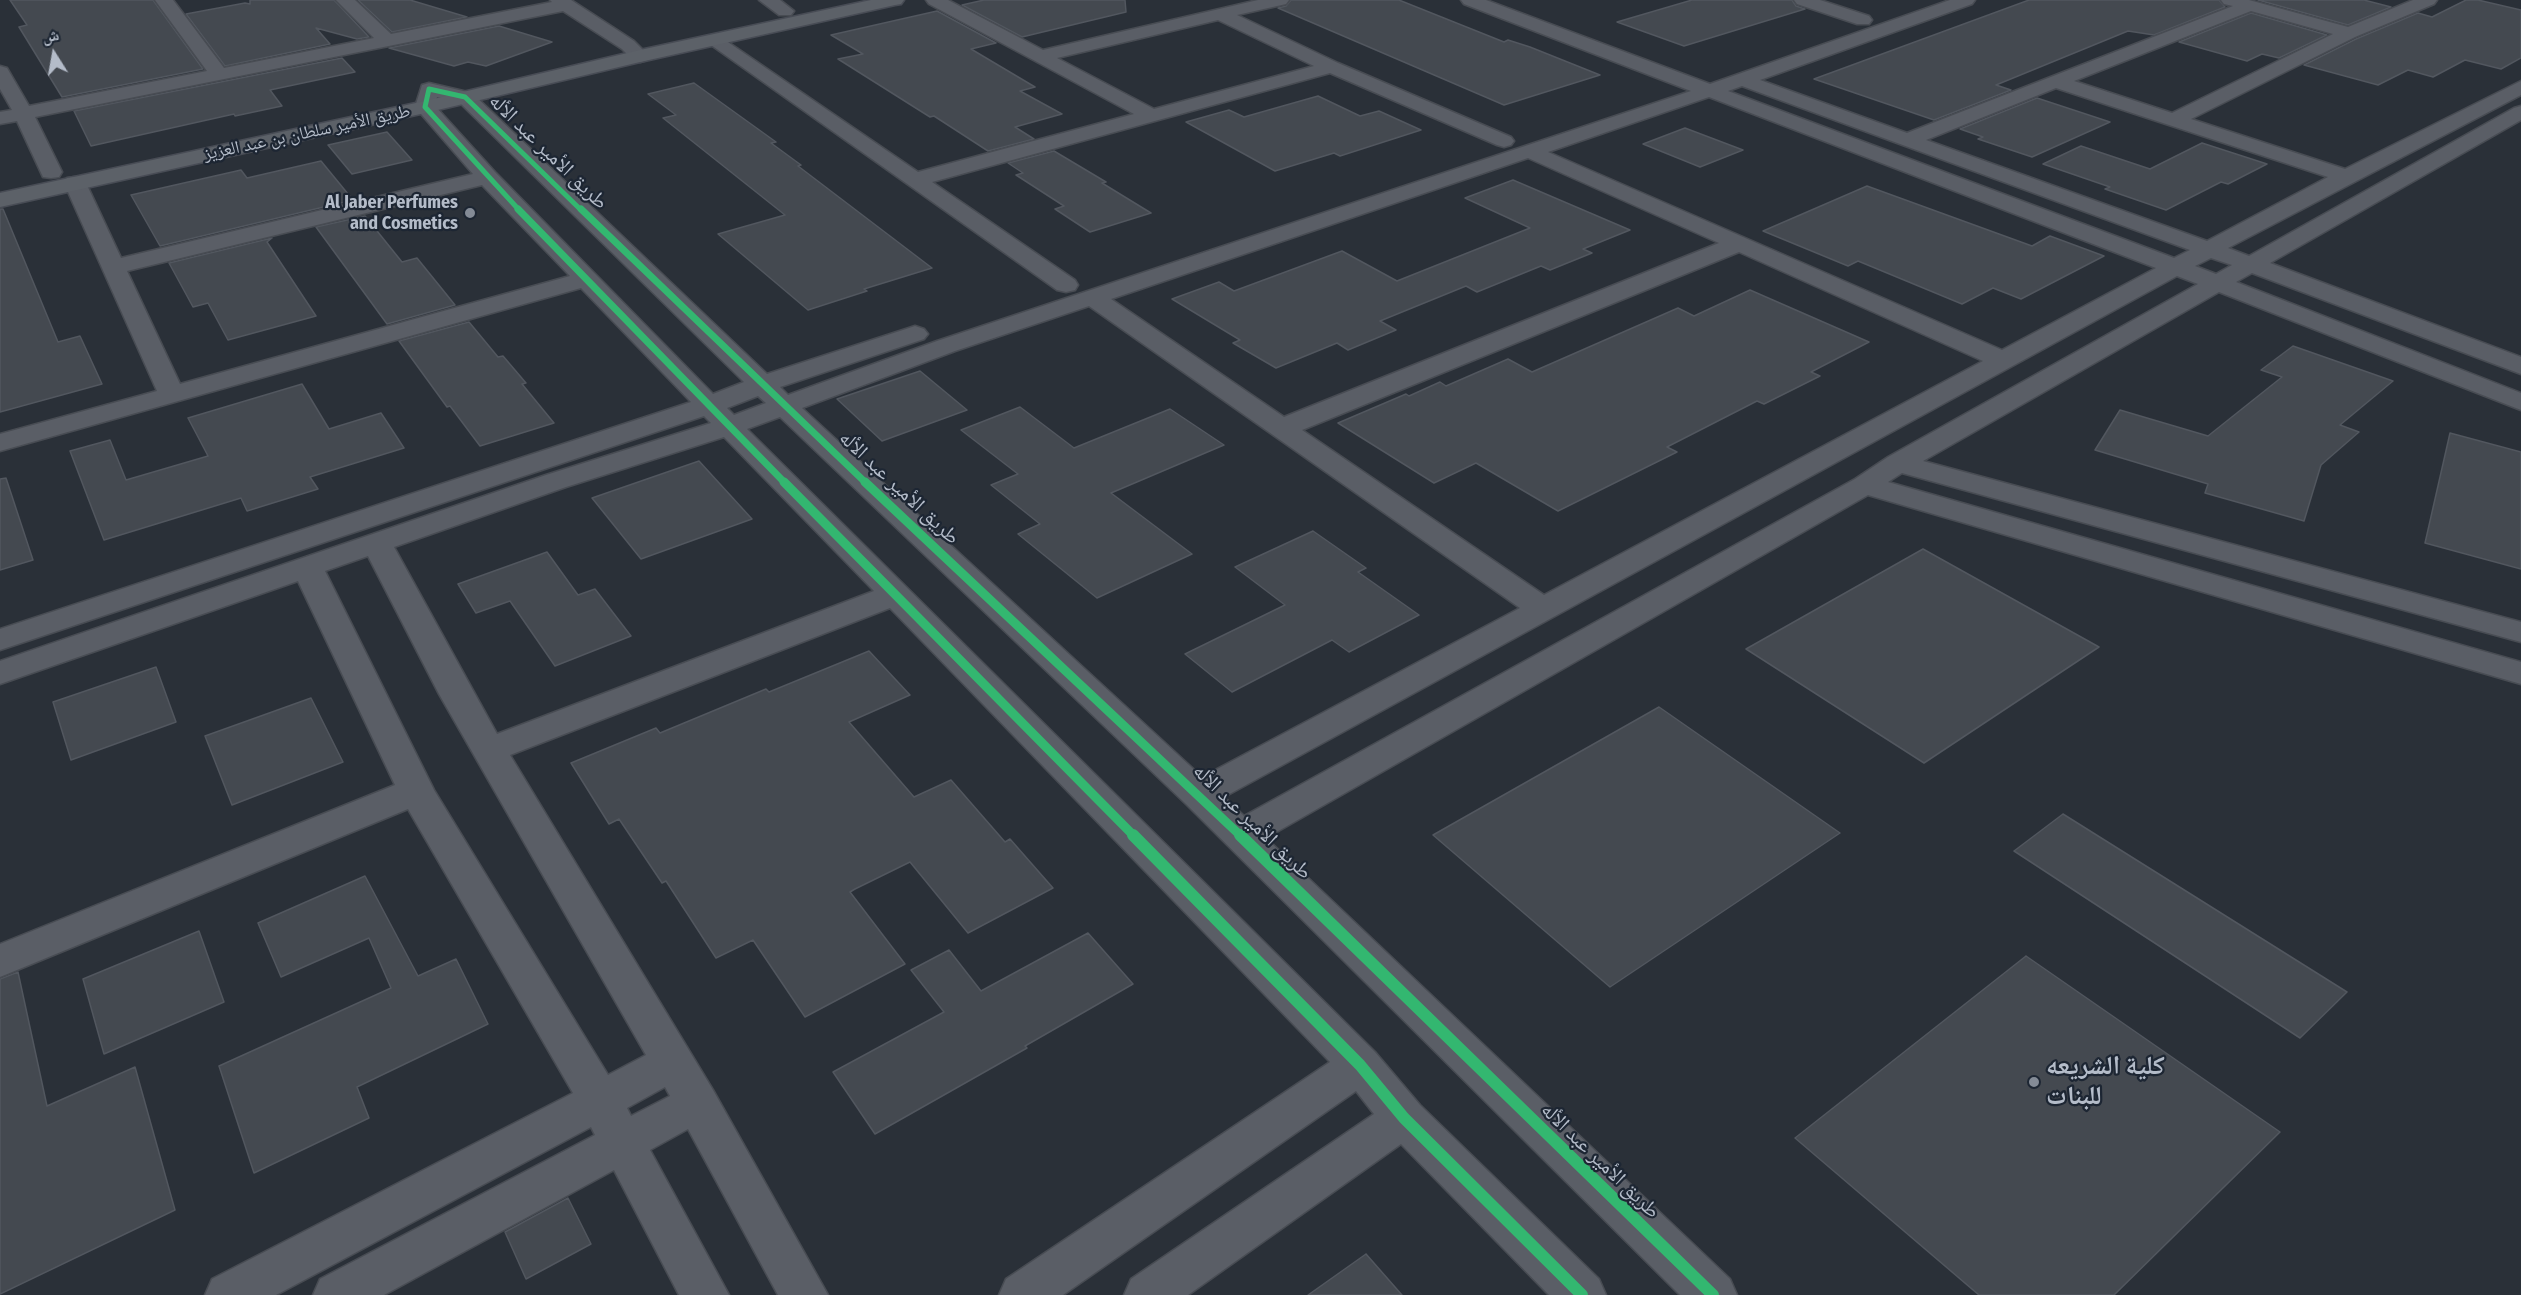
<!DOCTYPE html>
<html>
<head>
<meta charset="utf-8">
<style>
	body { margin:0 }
	#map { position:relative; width:2521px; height:1295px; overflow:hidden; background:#2a3038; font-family:"Fira Sans Condensed","Noto Naskh Arabic",sans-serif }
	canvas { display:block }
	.north { position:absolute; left:24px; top:24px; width:60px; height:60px; -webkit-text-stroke:4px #1d2633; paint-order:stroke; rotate:349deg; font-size:16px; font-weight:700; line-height:24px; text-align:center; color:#b4bcc9 }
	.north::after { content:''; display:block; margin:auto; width:21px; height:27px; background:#b4bcc9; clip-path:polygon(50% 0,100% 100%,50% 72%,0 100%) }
</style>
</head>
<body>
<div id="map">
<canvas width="2521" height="1295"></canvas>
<div class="north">ش</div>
</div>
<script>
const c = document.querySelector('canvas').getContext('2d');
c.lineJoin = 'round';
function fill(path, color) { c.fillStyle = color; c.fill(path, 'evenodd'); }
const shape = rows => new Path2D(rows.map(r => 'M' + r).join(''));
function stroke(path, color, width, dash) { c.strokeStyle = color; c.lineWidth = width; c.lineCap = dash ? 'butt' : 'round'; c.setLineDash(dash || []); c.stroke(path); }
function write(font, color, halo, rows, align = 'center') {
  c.font = font + ' "Fira Sans Condensed","Noto Naskh Arabic",sans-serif'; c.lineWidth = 4.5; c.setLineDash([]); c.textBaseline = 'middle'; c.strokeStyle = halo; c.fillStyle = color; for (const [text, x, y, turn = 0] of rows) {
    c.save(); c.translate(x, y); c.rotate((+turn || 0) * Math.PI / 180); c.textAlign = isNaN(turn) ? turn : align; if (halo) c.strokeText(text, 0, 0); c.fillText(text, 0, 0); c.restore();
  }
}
const building = shape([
	[10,0,153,0,203,69,62,97,19,27,27,25,10,0],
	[250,0,334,0,369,37,357,39,316,28,330,44,225,66,186,14,245,3,250,4,250,0],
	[358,0,410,0,467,17,392,32,358,0],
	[984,0,1125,0,1126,12,1022,37,962,5,984,0],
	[1291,0,1399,0,1504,42,1508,40,1530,47,1600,75,1504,105,1278,8,1286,6,1291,0],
	[1692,0,1792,0,1796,6,1805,9,1684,46,1617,22,1692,0],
	[2029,0,2219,0,2225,7,2154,35,2128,31,1996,85,2011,90,1934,120,1814,79,2029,0],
	[2258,0,2364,0,2391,7,2348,25,2258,0],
	[2466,0,2478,0,2521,10,2521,58,2501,69,2465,60,2433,77,2408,70,2378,85,2304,65,2356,39,2418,13,2432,17,2466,0],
	[937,11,996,43,971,49,1035,87,1020,91,1062,114,1015,127,1034,139,988,151,934,116,930,117,838,59,863,54,831,35,937,11],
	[2251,13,2327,35,2279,58,2262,54,2247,61,2179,42,2251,13],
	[499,26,552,42,486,66,468,62,454,66,389,48,499,26],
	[342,58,355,72,270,90,282,106,235,116,234,114,91,146,74,111,342,58],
	[694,83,776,142,771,143,801,165,798,166,932,268,864,289,867,291,808,310,718,234,785,215,663,118,676,115,648,94,694,83],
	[1318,96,1360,116,1379,111,1421,130,1340,156,1334,153,1275,171,1186,122,1229,110,1244,117,1318,96],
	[2037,98,2110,122,2032,157,1978,139,1983,137,1960,129,2037,98],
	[1685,128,1743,150,1700,167,1643,144,1685,128],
	[387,132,412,160,352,174,328,145,387,132],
	[2202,143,2267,164,2228,184,2221,182,2166,210,2105,189,2110,187,2043,164,2081,146,2150,169,2202,143],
	[1054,151,1106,182,1102,183,1151,213,1090,232,1055,209,1064,206,1016,175,1023,173,1008,163,1054,151],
	[321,161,353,200,160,246,131,195,241,170,247,178,321,161],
	[1513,180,1630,230,1583,249,1592,253,1550,270,1541,266,1477,292,1466,286,1380,321,1396,330,1348,350,1337,343,1276,368,1233,343,1240,340,1172,299,1219,282,1234,291,1342,251,1397,281,1530,228,1465,198,1513,180],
	[1867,186,2032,246,2050,236,2104,256,2021,299,1993,288,1962,304,1858,261,1848,266,1763,231,1867,186],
	[0,209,3,209,58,342,80,336,102,384,0,412,0,209],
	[365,216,402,262,417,258,455,305,387,324,316,227,365,216],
	[272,238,267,242,316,316,228,340,208,303,193,307,169,263,272,238],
	[1750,290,1869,342,1811,372,1820,376,1764,404,1757,401,1667,447,1677,452,1558,511,1476,463,1434,483,1338,423,1406,394,1409,396,1440,382,1446,386,1508,359,1532,372,1678,308,1694,316,1750,290],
	[469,322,498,357,503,356,526,383,522,384,554,423,480,446,450,406,447,407,399,341,469,322],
	[2293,346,2393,381,2340,425,2359,432,2321,465,2304,521,2205,493,2208,484,2095,450,2120,410,2208,436,2282,377,2261,370,2293,346],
	[920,371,967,410,882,441,837,399,920,371],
	[302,384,329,429,381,413,404,448,310,477,318,489,247,511,241,498,104,540,70,451,110,440,126,480,208,456,188,418,302,384],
	[1020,407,1074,448,1170,409,1224,445,1111,493,1192,554,1097,598,1018,534,1040,524,991,485,1018,474,961,430,1020,407],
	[2450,433,2521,452,2521,569,2425,543,2450,433],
	[699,461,752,519,641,559,592,498,699,461],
	[6,478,33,560,0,570,0,479,6,478],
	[1313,531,1366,568,1358,572,1419,615,1349,652,1332,640,1232,692,1185,654,1285,605,1235,567,1313,531],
	[1923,549,2099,647,1924,763,1746,649,1923,549],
	[547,552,578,595,595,589,631,636,555,666,510,601,476,613,458,584,547,552],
	[869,651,910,695,849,722,914,797,951,780,1005,842,1010,839,1053,888,968,933,910,862,855,889,850,892,905,964,805,1017,753,940,716,958,666,881,662,883,619,819,609,824,571,763,656,728,660,733,766,689,769,692,869,651],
	[156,667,176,722,71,760,53,702,156,667],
	[311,698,343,762,232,805,205,736,311,698],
	[1659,707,1840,833,1610,987,1433,835,1659,707],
	[2063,814,2347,992,2300,1038,2014,851,2063,814],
	[365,876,418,976,456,959,488,1024,357,1087,369,1118,254,1173,219,1066,391,988,369,938,281,977,258,923,365,876],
	[199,931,224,1002,104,1054,83,979,199,931],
	[1088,933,1133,984,1025,1046,1027,1048,875,1134,833,1072,944,1012,911,970,949,950,981,991,1088,933],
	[2026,956,2280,1132,2114,1295,1979,1295,1795,1138,2026,956],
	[18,972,47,1106,135,1067,175,1210,0,1294,0,979,18,972],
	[568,1198,591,1244,526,1279,505,1232,568,1198],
	[1366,1254,1402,1295,1308,1295,1366,1254]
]);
fill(building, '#444950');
stroke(building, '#52575f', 1.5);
const minor = shape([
	[155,0,173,0,224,68,374,38,336,0,355,0,391,34,552,2,550,0,571,0,634,41,649,56,647,60,640,62,633,60,622,49,563,11,35,117,62,172,59,177,51,178,43,177,17,121,0,124,0,112,12,110,0,89,0,66,7,68,29,106,207,71,155,0],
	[759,0,780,0,794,11,791,15,779,15,759,0],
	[926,0,948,0,1043,50,1258,0,1289,0,1286,4,1237,15,1338,63,1511,137,1514,141,1511,145,1504,147,1497,145,1330,73,932,182,1075,280,1078,285,1075,290,1066,292,1057,290,704,40,707,36,719,36,918,172,1134,114,929,4,926,0],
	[1218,20,1314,66,1154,109,1057,58,1218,20],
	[1461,0,1486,0,1710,84,1950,0,1975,0,1972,4,1760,80,1907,133,2233,6,2224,4,2221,0,2249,0,2348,27,2413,0,2437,0,2434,4,2355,37,2191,119,2345,169,2521,81,2521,95,2228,248,2249,256,2514,108,2521,106,2521,120,2270,263,2521,357,2521,374,2252,273,2236,282,2521,393,2521,410,2219,292,1923,461,2521,622,2521,642,1902,473,1888,482,2521,662,2521,684,1868,495,1266,838,1730,1279,1737,1295,1680,1295,1186,804,780,417,747,429,1375,1052,1420,1105,1599,1279,1606,1295,1549,1295,1401,1144,1188,1295,1124,1295,1131,1279,1374,1114,1356,1091,1063,1295,999,1295,1006,1279,1330,1062,890,608,510,755,713,1090,828,1295,778,1295,688,1129,650,1150,729,1295,679,1295,614,1170,384,1295,313,1295,320,1279,595,1135,591,1127,276,1295,205,1295,212,1279,573,1093,408,809,0,977,0,944,395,785,298,581,0,684,0,661,546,475,711,423,704,416,0,650,0,629,691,402,581,288,0,451,0,434,157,391,64,183,67,178,75,177,83,178,86,183,121,258,473,174,415,107,422,85,429,83,472,93,767,374,906,329,915,326,924,329,928,334,924,339,780,387,788,395,937,341,1691,91,1464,4,1461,0],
	[2251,11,2333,34,2172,113,2074,81,2251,11],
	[1742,86,1900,144,2190,250,2174,258,1728,91,1742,86],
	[2056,88,2166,124,2328,177,2207,241,1926,140,2056,88],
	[437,97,458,101,744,382,713,394,495,172,435,106,437,97],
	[1709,97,2156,268,2002,350,1548,152,1709,97],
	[1528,158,1719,243,1284,417,1111,299,1528,158],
	[482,185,570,276,180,384,127,271,482,185],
	[1739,252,1983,361,1544,595,1302,430,1739,252],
	[2211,258,2232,265,2216,274,2195,266,2211,258],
	[2177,276,2198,284,1888,457,1855,479,1244,816,1224,797,2177,276],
	[1089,306,1520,608,1202,777,802,408,955,351,1089,306],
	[758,396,766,403,734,415,727,408,758,396],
	[724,437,874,591,497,734,394,547,566,487,724,437],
	[368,556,439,694,646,1055,608,1075,434,790,325,571,368,556],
	[665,1087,670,1096,631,1116,627,1108,665,1087],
	[1794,0,1820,0,1869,16,1872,20,1869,24,1857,24,1797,4,1794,0]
]);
const major = shape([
	[871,0,904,0,901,4,895,5,640,62,425,113,0,207,0,193,425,101,640,50,871,0]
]);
stroke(minor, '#484c53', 3);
stroke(major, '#484c55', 3);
fill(minor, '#5a5e66');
fill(major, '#5c6168');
stroke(shape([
	[520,211,425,107,429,89,465,97,582,211]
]), '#33b770', 5);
stroke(shape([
	[518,209,785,483],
	[581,209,866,483]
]), '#33b770', 7);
stroke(shape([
	[784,482,1135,837],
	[865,482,1242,837]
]), '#33b770', 9);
stroke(shape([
	[1133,835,1360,1065,1404,1118,1582,1295],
	[1240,835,1713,1295]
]), '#33b770', 12);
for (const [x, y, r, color] of [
	[470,213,6,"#848b96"],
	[2034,1082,6,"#848b96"]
]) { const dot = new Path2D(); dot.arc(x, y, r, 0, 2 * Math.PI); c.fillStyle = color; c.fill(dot); stroke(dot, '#1d2633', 2); }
write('18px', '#b4bcc9', '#1d2633', [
	["طريق الأمير سلطان بن عبد العزيز",307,133,-12]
]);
write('bold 18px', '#b4bcc9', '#1d2633', [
	["Al Jaber Perfumes",458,203],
	["and Cosmetics",458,224]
], 'right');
write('21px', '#b4bcc9', '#1d2633', [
	["طريق الأمير عبد الأله",548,152,44],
	["طريق الأمير عبد الأله",899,488,43],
	["طريق الأمير عبد الأله",1252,822,44],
	["طريق الأمير عبد الأله",1600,1161,44]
]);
write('bold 26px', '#b4bcc9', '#1d2633', [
	["كلية الشريعه",2046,1067],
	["للبنات",2046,1097]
], 'left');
</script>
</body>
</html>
